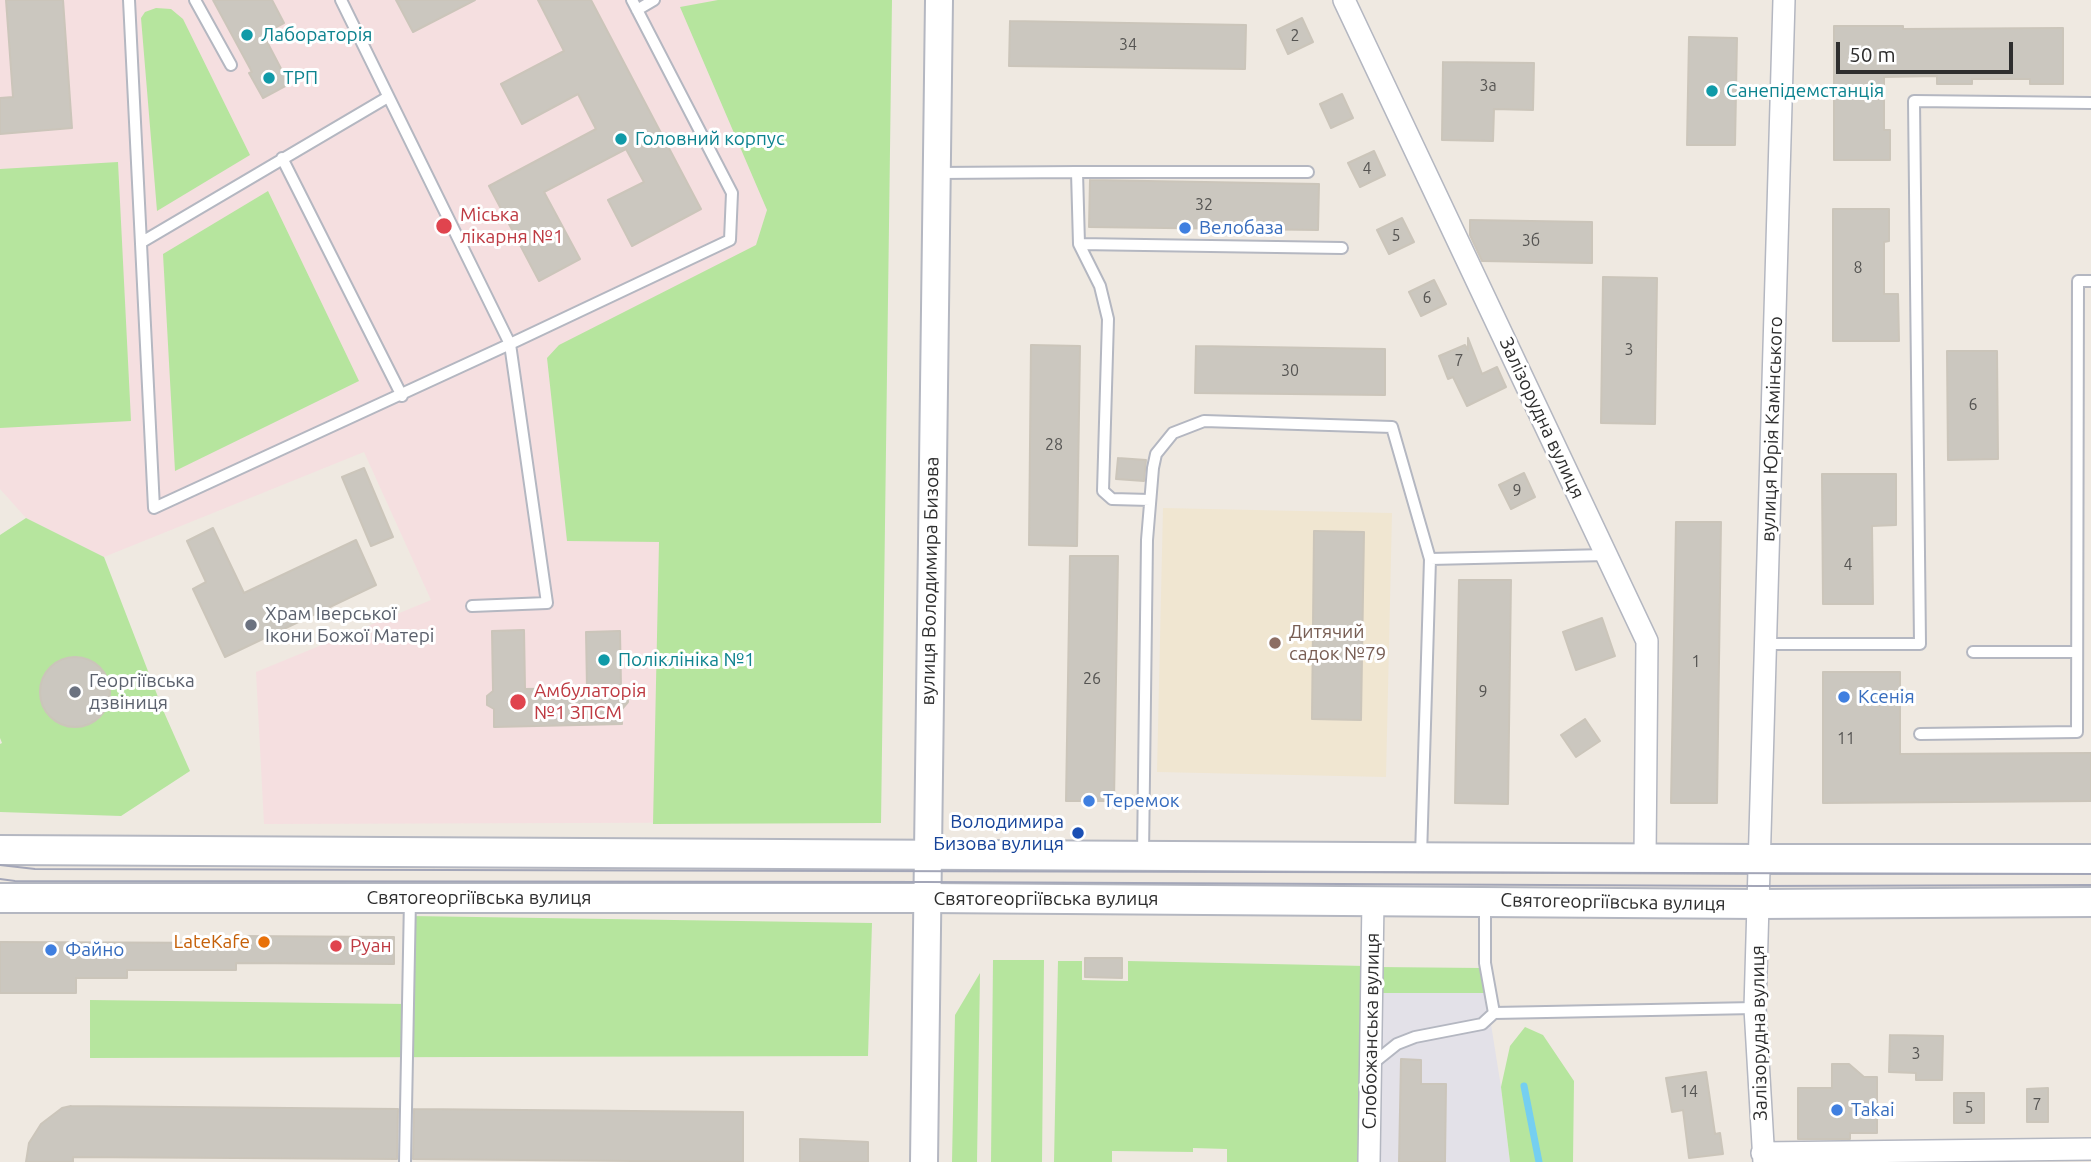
<!DOCTYPE html>
<html>
<head>
<meta charset="utf-8">
<style>
	body { margin:0 }
	#map { position:relative; width:2091px; height:1162px; overflow:hidden; background:#efe9e1; font-family:Ubuntu,sans-serif }
	canvas { display:block }
	.scale { position:absolute; left:1836px; top:42px; width:177px; height:32px; box-sizing:border-box; border:4px solid #2e2e2e; border-top:0; padding-left:9px; font-size:21px; line-height:24px; white-space:nowrap; color:#2e2e2e; -webkit-text-stroke:5px #fff; paint-order:stroke }
</style>
</head>
<body>
<div id="map">
<canvas width="2091" height="1162"></canvas>
<div class="scale">50 m</div>
</div>
<script>
const c = document.querySelector('canvas').getContext('2d');
c.lineJoin = 'round';
function fill(path, color) { c.fillStyle = color; c.fill(path, 'evenodd'); }
const shape = rows => new Path2D(rows.map(r => 'M' + r).join(''));
function stroke(path, color, width, dash) { c.strokeStyle = color; c.lineWidth = width; c.lineCap = dash ? 'butt' : 'round'; c.setLineDash(dash || []); c.stroke(path); }
function write(font, color, halo, rows, align = 'center') {
  c.font = font + ' Ubuntu,sans-serif'; c.lineWidth = 6; c.setLineDash([]); c.textBaseline = 'middle'; c.strokeStyle = halo; c.fillStyle = color; for (const [text, x, y, turn = 0] of rows) {
    c.save(); c.translate(x, y); c.rotate((+turn || 0) * Math.PI / 180); c.textAlign = isNaN(turn) ? turn : align; if (halo) c.strokeText(text, 0, 0); c.fillText(text, 0, 0); c.restore();
  }
}
fill(shape([
	[1378,993,1486,993,1501,1087,1510,1162,1375,1162]
]), '#e3e1e8');
fill(shape([
	[1163,508,1392,513,1386,777,1157,772]
]), '#f0e6d1');
fill(shape([
	[0,0,891,0,880,822,264,824,256,672,431,600,364,452,104,557,26,518,0,489]
]), '#f5dfe0');
fill(shape([
	[718,0,892,0,881,823,653,824,659,542,567,541,547,358,559,345,756,245,767,210,680,7],
	[156,8,171,9,183,19,250,155,157,211,141,18,145,12],
	[118,162,131,421,0,428,0,169],
	[268,191,359,381,175,471,163,254],
	[26,518,104,557,163,710,190,771,121,816,0,812,0,744,2,743,0,738,0,535],
	[410,916,872,923,868,1056,90,1058,90,1000,408,1004],
	[993,960,1044,960,1042,1162,991,1162],
	[1058,961,1082,961,1082,980,1128,981,1128,961,1366,966,1363,1162,1227,1162,1227,1149,1193,1148,1193,1152,1112,1151,1112,1162,1054,1162],
	[1378,967,1481,968,1486,993,1378,993],
	[980,973,977,1162,952,1162,955,1015],
	[1525,1027,1543,1035,1574,1081,1573,1162,1510,1162,1501,1087,1510,1046]
]), '#b6e59e');
stroke(shape([
	[1524,1086,1539,1162]
]), '#75cff0', 7);
const building = shape([
	[6,0,63,0,72,128,0,134,0,98,13,97,6,0],
	[213,0,272,0,284,23,263,34,289,84,263,98,249,73,252,72,213,0],
	[396,0,475,0,413,32,396,0],
	[538,0,591,0,701,209,632,246,608,200,644,182,626,149,544,192,580,259,539,281,489,186,596,129,578,94,522,124,501,84,564,51,538,0],
	[1302,18,1313,42,1288,54,1277,30,1302,18],
	[1010,21,1246,25,1245,69,1009,66,1010,21],
	[1834,26,1903,26,1903,29,2063,28,2063,84,2030,84,2030,79,1972,79,1972,84,1937,84,1937,76,1884,77,1884,130,1890,130,1890,160,1834,160,1834,26],
	[1689,37,1737,38,1735,145,1687,145,1689,37],
	[1443,62,1534,63,1533,110,1494,109,1493,141,1442,140,1443,62],
	[1342,94,1353,118,1331,128,1320,104,1342,94],
	[1374,151,1385,175,1360,187,1348,163,1374,151],
	[1090,180,1319,184,1318,230,1089,227,1090,180],
	[1833,209,1889,209,1889,241,1884,242,1884,294,1898,294,1899,341,1833,341,1833,209],
	[1402,218,1414,242,1389,254,1377,230,1402,218],
	[1470,220,1592,222,1592,263,1482,261,1470,235,1470,220],
	[1603,277,1657,278,1655,424,1601,423,1603,277],
	[1434,280,1446,304,1421,316,1409,292,1434,280],
	[1468,338,1482,374,1497,367,1506,387,1467,406,1453,377,1448,379,1439,356,1465,345,1468,350,1468,338],
	[1031,345,1080,346,1077,546,1029,545,1031,345],
	[1196,346,1385,349,1385,395,1195,393,1196,346],
	[1947,351,1997,351,1998,459,1948,460,1947,351],
	[1118,458,1146,460,1144,481,1116,479,1118,458],
	[364,468,393,537,371,546,342,477,364,468],
	[1524,473,1535,497,1511,509,1499,485,1524,473],
	[1822,474,1896,474,1896,525,1872,526,1873,604,1823,604,1822,474],
	[1676,522,1721,522,1717,803,1671,803,1676,522],
	[213,528,244,593,356,540,376,585,225,657,193,589,206,582,187,541,213,528],
	[1314,531,1364,532,1361,720,1312,719,1314,531],
	[1070,556,1118,556,1114,801,1066,801,1070,556],
	[1459,580,1511,580,1508,804,1455,803,1459,580],
	[1602,618,1615,656,1576,670,1563,632,1602,618],
	[524,630,525,689,587,688,586,632,620,631,621,687,628,693,628,702,622,709,622,724,494,727,494,709,487,705,487,696,493,691,492,631,524,630],
	'40 692a35 35 0 1 1 70 0a35 35 0 1 1-70 0Z',
	[1823,672,1900,672,1900,754,2091,753,2091,801,1823,803,1823,672],
	[1585,719,1600,741,1576,757,1561,735,1585,719],
	[239,936,394,937,394,964,236,963,236,970,127,970,127,978,76,978,76,993,0,993,0,942,239,943,239,936],
	[1085,958,1122,958,1122,978,1085,977,1085,958],
	[1890,1035,1943,1036,1942,1080,1916,1080,1916,1073,1889,1072,1890,1035],
	[1401,1059,1421,1060,1421,1084,1446,1084,1445,1162,1399,1162,1401,1059],
	[1832,1064,1849,1064,1864,1077,1877,1077,1877,1133,1850,1133,1850,1139,1798,1139,1798,1088,1832,1088,1832,1064],
	[1706,1072,1715,1134,1720,1133,1723,1154,1689,1158,1683,1110,1672,1112,1666,1078,1706,1072],
	[2048,1088,2048,1122,2027,1122,2027,1089,2048,1088],
	[1954,1093,1984,1093,1984,1123,1954,1123,1954,1093],
	[71,1106,398,1109,397,1159,73,1157,73,1162,26,1162,29,1143,41,1124,62,1108,71,1106],
	[414,1109,743,1112,743,1162,413,1159,414,1109],
	[800,1139,868,1142,868,1162,800,1162,800,1139]
]);
fill(building, '#cbc7bf');
stroke(building, '#cbc5ba', 2);
const service = shape([
	[129,0,154,508,510,344,341,0],
	[195,0,231,65],
	[637,10,654,0],
	[282,158,402,396],
	[1077,172,1308,172],
	[937,173,1077,172,1079,244,1100,286,1108,319,1103,491,1112,499,1150,500],
	[142,242,388,97],
	[1079,244,1342,248],
	[1430,559,1607,555],
	[472,606,547,603,510,344,730,240,732,193,632,0],
	[1765,644,1920,644,1914,101,2091,103],
	[1973,652,2077,652],
	[1920,734,2077,732,2078,281,2091,281],
	[1143,855,1147,540,1153,468,1156,454,1173,433,1204,421,1392,427,1430,559,1421,856],
	[1485,903,1485,963,1494,1013],
	[1372,1064,1397,1044,1415,1037,1482,1024,1494,1013,1755,1008],
	[405,1162,410,899]
]);
const minor = shape([
	[1344,0,1647,641,1645,857],
	[1762,1153,2091,1149],
	[1369,1162,1373,900],
	[1764,1162,1755,1008,1784,0]
]);
const tertiary = shape([
	[924,1162,939,0]
]);
const secondary = shape([
	[0,850,1759,859,2091,859],
	[0,898,927,898,1758,904,2091,902]
]);
stroke(service, '#b4b7c1', 14);
stroke(minor, '#b4b7c1', 24);
stroke(tertiary, '#b4b7c1', 30);
stroke(secondary, '#b4b7c1', 32);
stroke(service, '#fff', 10);
stroke(minor, '#fff', 21);
stroke(tertiary, '#fff', 26);
stroke(secondary, '#fff', 28);
stroke(shape([
	[0,865,35,869,2091,874],
	[0,879,15,881,927,882,1758,886,2091,885]
]), '#a3a6b8', 2);
for (const [x, y, r, color] of [
	[247,35,7,"#0f9aa8"],
	[269,78,7,"#0f9aa8"],
	[1712,91,7,"#0f9aa8"],
	[621,139,7,"#0f9aa8"],
	[444,226,9,"#e0444e"],
	[1185,228,7,"#3f7fe0"],
	[251,625,7,"#6b7280"],
	[1275,643,7,"#8d6e63"],
	[604,660,7,"#0f9aa8"],
	[75,692,7,"#6b7280"],
	[1844,697,7,"#3f7fe0"],
	[518,702,9,"#e0444e"],
	[1089,801,7,"#3f7fe0"],
	[1078,833,7,"#1a4fb4"],
	[264,942,7,"#e8710a"],
	[336,946,7,"#e0444e"],
	[51,950,7,"#3f7fe0"],
	[1837,1110,7,"#3f7fe0"]
]) { const dot = new Path2D(); dot.arc(x, y, r, 0, 2 * Math.PI); c.fillStyle = color; c.fill(dot); stroke(dot, '#fff', 2.5); }
write('16px', '#555452', null, [
	["2",1295,36],
	["34",1128,45],
	["3а",1488,86],
	["4",1367,169],
	["32",1204,205],
	["5",1396,236],
	["3б",1531,241],
	["8",1858,268],
	["6",1427,298],
	["3",1629,350],
	["7",1459,361],
	["30",1290,371],
	["6",1973,405],
	["28",1054,445],
	["9",1517,491],
	["4",1848,565],
	["1",1696,662],
	["26",1092,679],
	["9",1483,692],
	["11",1846,739],
	["3",1916,1054],
	["14",1689,1092],
	["7",2037,1105],
	["5",1969,1108]
]);
write('19px', '#0d838f', '#fff', [
	["Лабораторія",261,35],
	["ТРП",283,78],
	["Санепідемстанція",1726,91],
	["Головний корпус",635,139],
	["Поліклініка №1",618,660]
], 'left');
write('19px', '#be3a42', '#fff', [
	["Міська",460,215],
	["лікарня №1",460,237],
	["Амбулаторія",534,691],
	["№1 ЗПСМ",534,713],
	["Руан",350,946]
], 'left');
write('19px', '#366cbe', '#fff', [
	["Велобаза",1199,228],
	["Ксенія",1858,697],
	["Теремок",1103,801],
	["Файно",65,950],
	["Takai",1851,1110]
], 'left');
write('19px', '#2e2e2e', '#fff', [
	["Залізорудна вулиця",1542,418,65],
	["вулиця Юрія Камінського",1772,429,-88],
	["вулиця Володимира Бизова",930,581,-89],
	["Святогеоргіївська вулиця",479,898],
	["Святогеоргіївська вулиця",1046,899],
	["Святогеоргіївська вулиця",1613,902,1],
	["Слобожанська вулиця",1371,1031,-89],
	["Залізорудна вулиця",1759,1033,-91]
]);
write('19px', '#5b616d', '#fff', [
	["Храм Іверської",265,614],
	["Ікони Божої Матері",265,636],
	["Георгіївська",89,681],
	["дзвіниця",89,703]
], 'left');
write('19px', '#785e54', '#fff', [
	["Дитячий",1289,632],
	["садок №79",1289,654]
], 'left');
write('19px', '#164399', '#fff', [
	["Володимира",1064,822],
	["Бизова вулиця",1064,844]
], 'right');
write('19px', '#c56008', '#fff', [
	["LateKafe",250,942]
], 'right');
</script>
</body>
</html>
